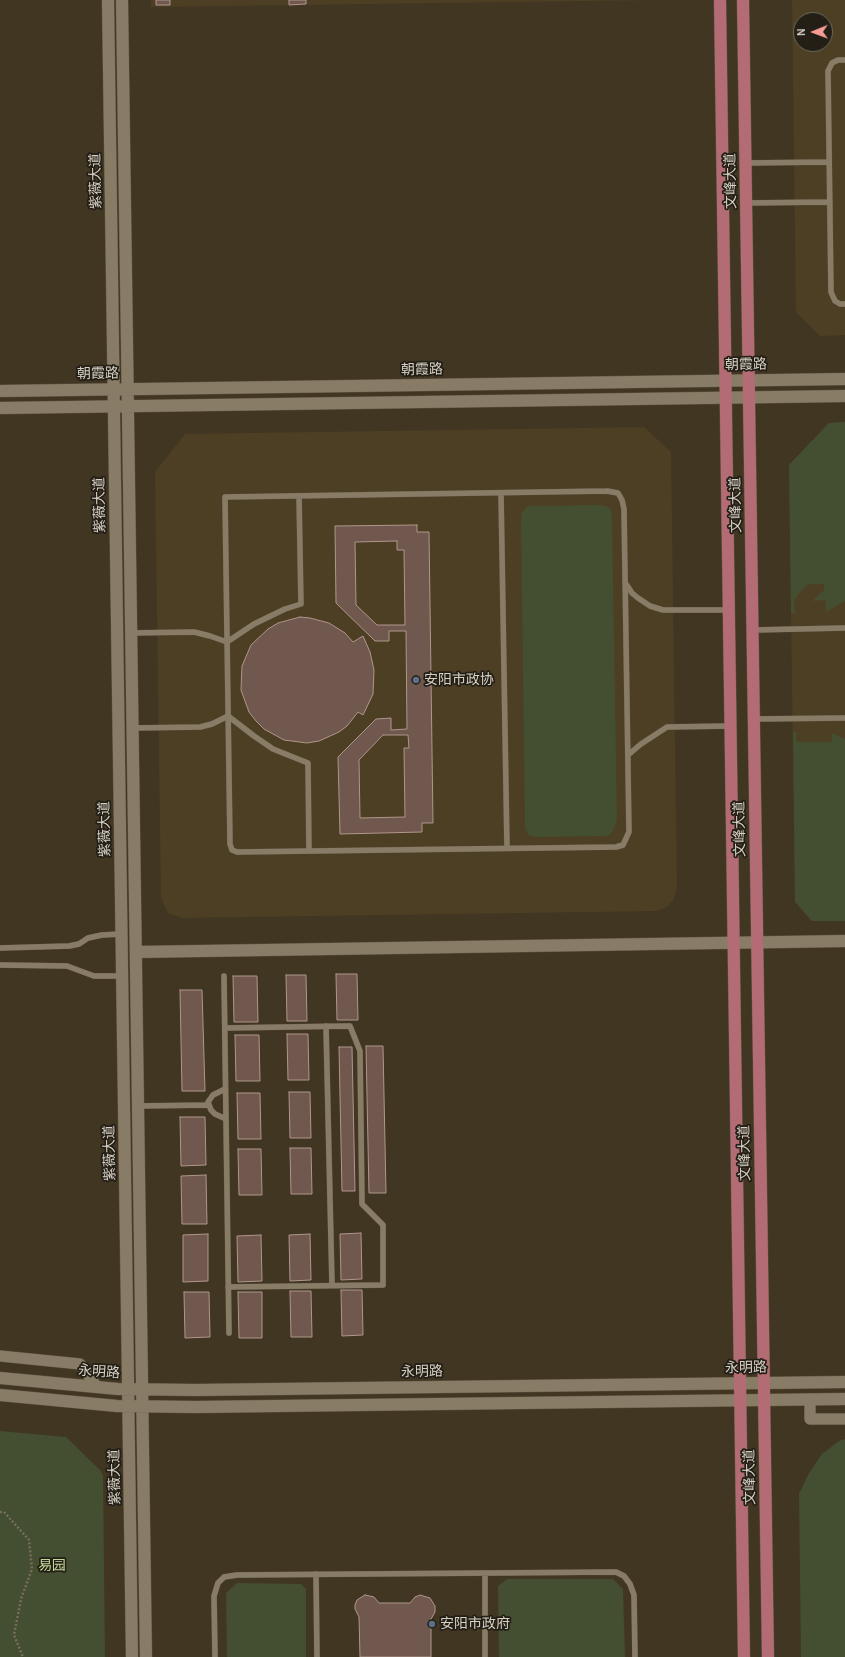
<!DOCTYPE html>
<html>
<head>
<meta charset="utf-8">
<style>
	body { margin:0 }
	#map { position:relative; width:845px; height:1657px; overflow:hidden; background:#413622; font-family:Karla,sans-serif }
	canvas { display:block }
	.north { position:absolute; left:793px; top:12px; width:40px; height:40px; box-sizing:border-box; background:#231e16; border:1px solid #6b665c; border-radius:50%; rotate:269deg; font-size:11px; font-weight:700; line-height:16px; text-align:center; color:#d7d1c5 }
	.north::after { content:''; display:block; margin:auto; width:14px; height:18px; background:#f59c94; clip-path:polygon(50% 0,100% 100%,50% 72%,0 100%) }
</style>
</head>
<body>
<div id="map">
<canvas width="845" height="1657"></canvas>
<div class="north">N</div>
</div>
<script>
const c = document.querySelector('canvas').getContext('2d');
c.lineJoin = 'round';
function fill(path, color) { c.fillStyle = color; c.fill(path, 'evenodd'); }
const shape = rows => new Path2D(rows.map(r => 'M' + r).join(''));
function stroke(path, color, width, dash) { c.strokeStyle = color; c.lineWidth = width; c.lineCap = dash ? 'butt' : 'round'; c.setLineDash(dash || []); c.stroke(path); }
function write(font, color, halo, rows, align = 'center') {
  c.font = font + ' Karla,"Noto Sans SC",sans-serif'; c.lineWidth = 3.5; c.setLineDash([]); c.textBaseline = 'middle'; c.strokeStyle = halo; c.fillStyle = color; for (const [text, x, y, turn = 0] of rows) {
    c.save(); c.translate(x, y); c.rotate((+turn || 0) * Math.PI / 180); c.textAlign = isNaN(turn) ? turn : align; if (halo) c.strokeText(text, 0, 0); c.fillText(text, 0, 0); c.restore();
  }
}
fill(shape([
	[151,0,661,0,151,7],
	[792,0,845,0,845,335,820,336,796,312],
	[801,20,825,20,825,44,801,44],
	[845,422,845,921,812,921,795,902,789,465,829,423],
	[644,427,671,452,677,888,673,900,667,907,657,911,182,918,168,913,161,898,155,472,185,434]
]), '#4d3f24');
fill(shape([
	[845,422,845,601,826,612,826,600,812,601,824,590,824,584,809,584,802,590,794,600,795,613,791,613,789,465,829,423],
	[600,505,608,507,611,510,612,518,617,819,613,831,609,835,604,836,535,837,528,835,525,827,521,518,522,512,528,506],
	[793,732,796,732,797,742,832,742,832,733,845,739,845,921,812,921,795,902],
	[0,1431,66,1437,101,1471,103,1476,105,1657,0,1657],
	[845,1439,845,1657,801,1657,799,1494,809,1473,822,1454,839,1441],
	[507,1579,613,1579,623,1589,625,1657,499,1657,498,1586],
	[237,1583,301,1584,306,1589,306,1657,227,1657,226,1593]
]), '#444e31');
const building = shape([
	[156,0,170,0,170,5,156,5,156,0],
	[289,0,306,0,306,4,289,5,289,0],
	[417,525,417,532,429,532,433,823,422,823,422,832,340,834,338,757,376,719,391,718,391,730,407,729,406,631,389,631,389,641,375,641,336,603,335,526,417,525],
	[397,541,397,550,404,550,405,625,377,625,356,605,355,542,397,541],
	[383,735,408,735,409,748,404,748,405,817,360,818,359,760,383,735],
	[300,617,310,618,329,623,345,633,353,642,363,636,370,652,374,670,373,694,363,715,358,712,347,726,339,732,319,741,307,743,284,740,264,729,256,721,249,712,241,690,242,666,251,645,268,629,278,623,300,617],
	[336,974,357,974,358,1020,337,1020,336,974],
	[286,975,306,975,307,1021,287,1021,286,975],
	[233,976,257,976,258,1022,234,1022,233,976],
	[180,990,202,990,205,1091,182,1091,180,990],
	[287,1034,308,1034,309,1080,288,1080,287,1034],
	[235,1035,259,1035,260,1081,236,1081,235,1035],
	[366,1046,383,1046,386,1193,369,1193,366,1046],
	[339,1047,352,1047,355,1191,342,1191,339,1047],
	[289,1092,310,1092,311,1138,290,1138,289,1092],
	[237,1093,260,1093,261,1139,238,1139,237,1093],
	[180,1117,205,1117,206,1165,181,1166,180,1117],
	[290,1148,311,1148,312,1194,291,1194,290,1148],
	[238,1149,261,1149,262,1195,239,1195,238,1149],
	[206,1175,207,1224,182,1224,181,1176,206,1175],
	[361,1233,362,1279,341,1280,340,1234,361,1233],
	[208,1234,208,1281,183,1282,183,1235,208,1234],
	[310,1234,311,1280,290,1281,289,1235,310,1234],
	[261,1235,262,1281,238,1282,237,1236,261,1235],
	[341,1290,362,1290,363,1335,342,1336,341,1290],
	[290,1291,311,1291,312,1337,291,1337,290,1291],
	[184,1292,209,1292,210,1337,185,1338,184,1292],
	[238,1292,262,1292,262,1338,239,1338,238,1292],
	[365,1595,374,1597,379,1603,410,1603,415,1597,420,1595,430,1598,435,1606,435,1612,431,1619,431,1657,360,1657,359,1617,355,1609,355,1605,357,1600,365,1595]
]);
fill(building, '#70584e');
stroke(building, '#b0968b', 1);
const lane = shape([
	[845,60,838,60,832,63,828,71,831,292,835,301,840,304,845,304],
	[746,163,829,162],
	[746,203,830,202],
	[607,491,618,493,622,500,624,509,629,832,623,845,616,847,237,852,232,850,230,844,225,497,607,491],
	[501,493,507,848],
	[626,584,632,593,638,598,650,606,663,610,728,610],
	[753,630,845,628],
	[131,633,194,632,210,636,227,642,254,624,285,609,301,604,299,496],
	[754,719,845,718],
	[133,728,200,727,212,724,228,716,254,736,273,749,308,763,309,851],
	[628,755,641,744,667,727,730,726],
	[0,948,69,946,79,944,88,938,102,935,121,934],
	[0,965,67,966,94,976,122,976],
	[224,976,229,1333],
	[326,1026,332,1285],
	[225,1028,350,1026,360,1051,362,1204,383,1225,383,1285,228,1287],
	[225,1089,213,1095,208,1102,211,1110,215,1114,226,1119],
	[138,1106,209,1105],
	[485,1573,485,1657],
	[316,1574,317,1657],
	[215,1657,214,1596,218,1583,224,1577,237,1575,616,1572,624,1576,630,1584,634,1595,635,1657]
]);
const street = shape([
	[0,1356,80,1364,97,1387],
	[810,1399,810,1419,845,1419]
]);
const secondary = shape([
	[108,0,132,1657],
	[122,0,146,1657],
	[0,391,845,379],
	[0,408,845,396],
	[136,952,845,941],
	[0,1378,118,1389,195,1390,845,1382],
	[0,1395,117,1406,195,1407,845,1399]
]);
const primary = shape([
	[720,0,744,1657],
	[743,0,768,1657]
]);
stroke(lane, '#5c5342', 6);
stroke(street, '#5c5342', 12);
stroke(secondary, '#5c5342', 13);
stroke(primary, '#5c5342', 13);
stroke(shape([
	[0,1512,4,1512,29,1540,32,1569,21,1599,14,1635,23,1657]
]), '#776d5c', 2.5, [2, 2]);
stroke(lane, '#887c66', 5.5);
stroke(street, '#887c66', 11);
stroke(secondary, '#887c66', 12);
stroke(primary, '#b46c74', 12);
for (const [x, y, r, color] of [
	[416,680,4,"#5c6f8a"],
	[432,1624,4,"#5c6f8a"]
]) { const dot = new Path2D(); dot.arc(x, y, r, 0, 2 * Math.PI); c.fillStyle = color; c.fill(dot); stroke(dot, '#231e16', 1.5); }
write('14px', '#d7d1c5', '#231e16', [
	["紫薇大道",96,181,-91],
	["文峰大道",731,181,-91],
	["朝霞路",746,365,-1],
	["朝霞路",422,370,-1],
	["朝霞路",98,374,-1],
	["紫薇大道",100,505,-91],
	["文峰大道",736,505,-91],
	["紫薇大道",105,829,-91],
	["文峰大道",740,829,-91],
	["紫薇大道",110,1153,-91],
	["文峰大道",745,1153,-91],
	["永明路",746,1368,-1],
	["永明路",99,1372,4],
	["永明路",422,1372,-1],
	["紫薇大道",115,1477,-91],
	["文峰大道",750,1477,-91]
]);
write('14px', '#d7d1c5', '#231e16', [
	["安阳市政协",424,680],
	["安阳市政府",440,1624]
], 'left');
write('14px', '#c1d898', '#231e16', [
	["易园",52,1566]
]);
</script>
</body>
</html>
